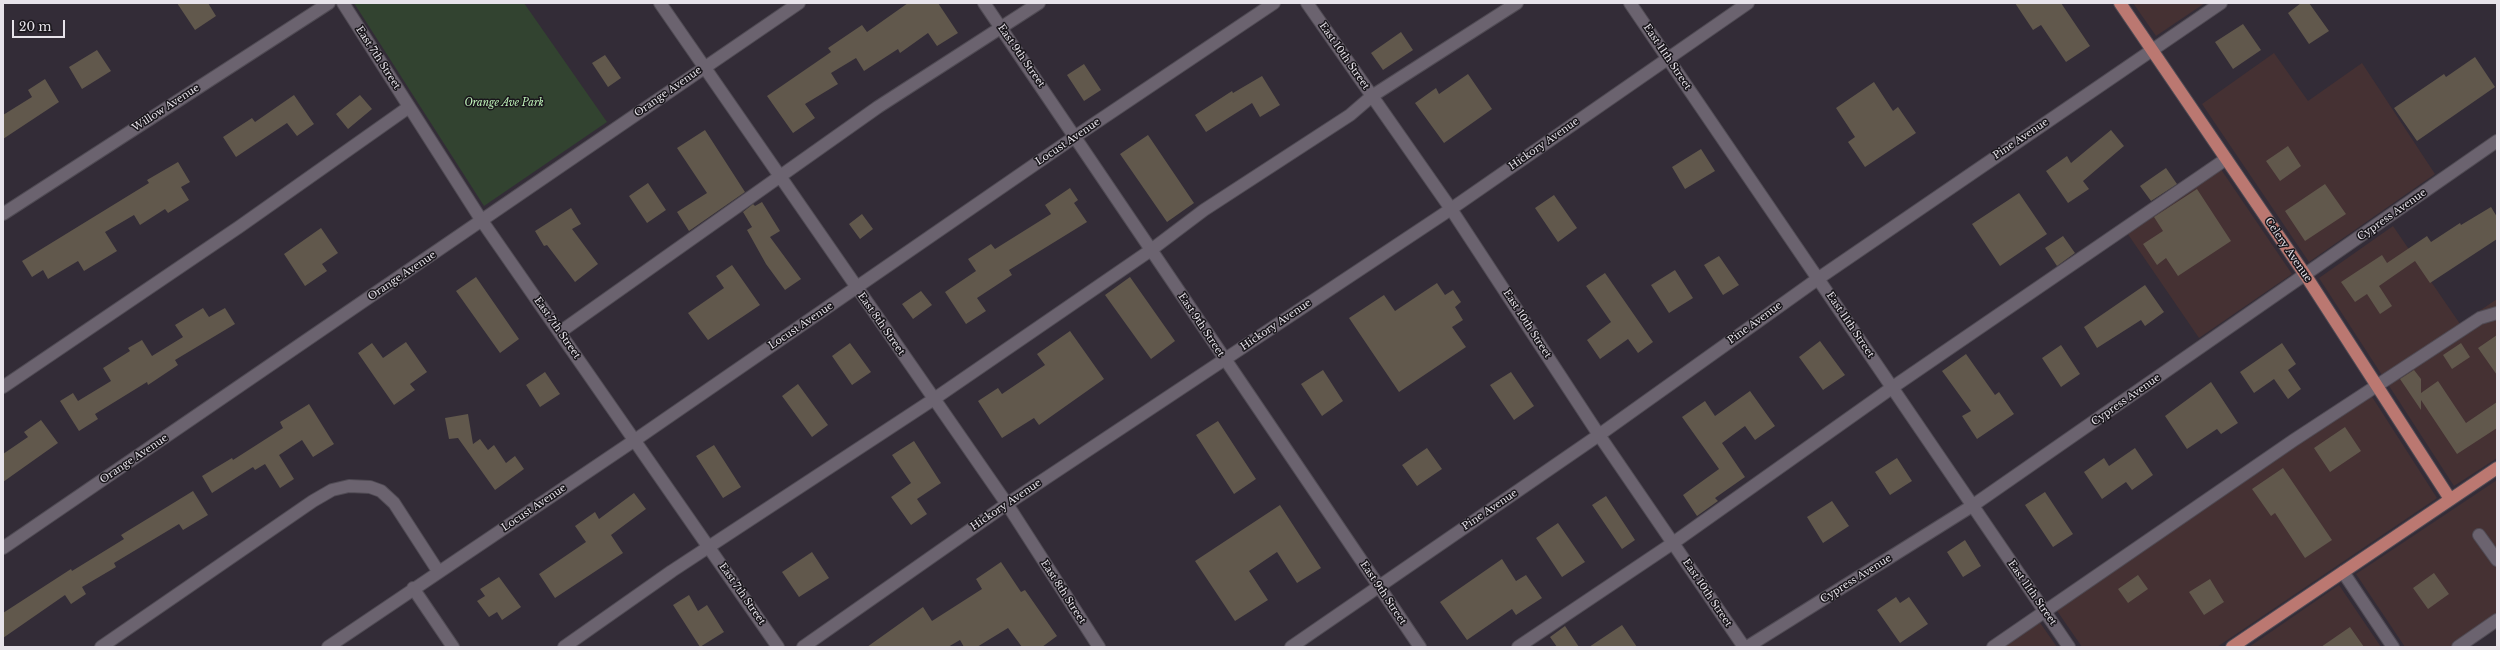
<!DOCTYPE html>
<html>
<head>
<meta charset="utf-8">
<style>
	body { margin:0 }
	#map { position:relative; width:2500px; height:650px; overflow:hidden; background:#332c37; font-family:"Libre Baskerville",serif }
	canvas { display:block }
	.frame { position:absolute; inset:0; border:4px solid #e7e3ea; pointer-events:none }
	.scale { position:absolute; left:12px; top:20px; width:53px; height:18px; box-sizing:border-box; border:2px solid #e7e3ea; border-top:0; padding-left:5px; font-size:12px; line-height:14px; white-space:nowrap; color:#e7e3ea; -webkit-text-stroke:3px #19161b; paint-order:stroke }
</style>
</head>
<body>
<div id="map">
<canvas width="2500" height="650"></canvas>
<div class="frame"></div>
<div class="scale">20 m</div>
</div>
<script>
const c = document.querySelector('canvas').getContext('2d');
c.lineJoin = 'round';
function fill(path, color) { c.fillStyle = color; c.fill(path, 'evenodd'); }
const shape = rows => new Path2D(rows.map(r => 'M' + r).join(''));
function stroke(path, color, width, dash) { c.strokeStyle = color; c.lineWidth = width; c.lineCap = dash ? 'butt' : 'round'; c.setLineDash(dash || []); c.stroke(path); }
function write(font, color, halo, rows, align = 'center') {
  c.font = font + ' "Libre Baskerville",serif'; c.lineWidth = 3; c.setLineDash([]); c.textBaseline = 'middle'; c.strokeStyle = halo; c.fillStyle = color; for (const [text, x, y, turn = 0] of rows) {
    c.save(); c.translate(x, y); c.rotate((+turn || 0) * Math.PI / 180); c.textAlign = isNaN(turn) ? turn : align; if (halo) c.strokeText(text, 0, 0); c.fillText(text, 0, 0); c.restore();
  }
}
fill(shape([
	[2133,3,2205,3,2156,36],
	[2274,53,2308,101,2362,63,2435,174,2309,262,2202,104],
	[2216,162,2292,274,2199,338,2123,227],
	[2393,226,2460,324,2497,299,2497,458,2454,486,2319,278],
	[2367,389,2437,498,2217,647,2082,647,2053,605],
	[2497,480,2497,618,2455,647,2405,647,2356,574],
	[2339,585,2381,647,2249,647],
	[2036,617,2057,647,1993,647]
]), '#453133');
fill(shape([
	[354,3,524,3,607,122,484,206]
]), '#324330');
fill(shape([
	[177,3,208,3,216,16,195,30],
	[908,3,938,3,958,33,937,46,928,33,900,53,898,49,864,71,856,58,831,73,838,84,805,104,815,118,793,133,767,96,831,52,828,48,862,25,867,32],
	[2015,3,2061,3,2090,46,2066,62,2041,25,2033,30],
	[2301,3,2309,3,2329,31,2309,44,2288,13],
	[2243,24,2261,50,2233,69,2215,42],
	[1401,32,1413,50,1383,70,1371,53],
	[97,50,111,71,82,89,69,67],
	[605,55,621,78,608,87,592,63],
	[2475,57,2495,87,2417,141,2394,108,2444,74,2446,77],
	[1084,64,1101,90,1084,101,1067,75],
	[1468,74,1492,109,1444,143,1415,103,1436,88,1439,94],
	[1262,76,1280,105,1260,117,1252,103,1206,132,1195,115,1232,91,1233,93],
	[45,79,59,102,3,139,3,115,32,97,28,90],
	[1874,82,1893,111,1898,107,1916,133,1865,167,1848,142,1855,137,1836,108],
	[294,95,314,124,297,136,287,123,236,157,223,137,252,118,255,122],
	[360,95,372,109,348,129,336,114],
	[705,130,745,192,689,231,677,212,707,193,677,148],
	[2111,130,2124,146,2083,181,2089,189,2068,203,2046,171,2067,156,2071,163],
	[1148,135,1194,203,1167,222,1120,154],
	[2288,146,2301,166,2280,181,2266,161],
	[1701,149,1715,171,1685,189,1672,167],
	[178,162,190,182,181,187,189,200,168,213,165,209,140,225,134,215,105,232,117,251,84,271,78,261,48,279,43,270,32,277,22,261,149,183,147,180],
	[2166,168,2177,184,2151,201,2140,186],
	[648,183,666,210,647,223,629,196],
	[2325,184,2346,214,2305,241,2285,211],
	[1070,188,1078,200,1074,203,1087,222,1009,270,1012,275,977,298,986,311,966,324,945,292,976,271,968,259,991,244,995,249,1051,214,1045,205],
	[2197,189,2231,241,2178,276,2166,258,2157,265,2143,244,2163,231,2154,217],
	[2019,193,2047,234,2000,266,1972,224],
	[1554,195,1577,228,1558,242,1535,208],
	[762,202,780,231,770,237,801,279,785,290,766,264,747,230,752,227,743,212,753,204,755,206],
	[2491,207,2497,217,2497,239,2430,283,2415,261,2379,286,2392,306,2380,314,2367,294,2355,302,2341,282,2382,255,2387,263,2427,236,2431,242,2460,223,2461,225],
	[571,208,581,224,572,229,598,264,575,282,547,245,544,246,535,231],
	[862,214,873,229,860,239,849,224],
	[321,228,338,253,322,264,327,271,305,286,284,254],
	[2063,236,2075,253,2057,266,2045,248],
	[1719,256,1739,285,1723,295,1704,265],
	[732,265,760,305,708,340,688,313,724,288,716,276],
	[1675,270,1693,298,1669,313,1651,285],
	[1605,273,1653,342,1638,353,1628,339,1600,359,1587,340,1611,322,1586,286],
	[476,277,519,339,500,353,456,291],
	[1130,277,1175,341,1151,359,1105,295],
	[1437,283,1445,295,1453,290,1461,302,1455,307,1463,320,1452,327,1466,347,1399,392,1349,318,1384,295,1395,311],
	[2145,285,2164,312,2145,326,2141,320,2097,348,2084,327],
	[921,291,932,305,913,319,902,304],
	[203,308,209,317,225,308,235,324,175,360,178,365,148,385,147,382,95,414,98,419,79,431,60,401,73,393,78,401,111,381,103,368,130,351,128,348,142,340,152,356,183,337,175,325],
	[1070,331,1104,379,1039,425,1034,418,1002,438,978,401,998,388,1002,394,1045,365,1037,354],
	[2497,335,2497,375,2478,348],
	[1820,341,1845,375,1823,390,1799,357],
	[406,342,427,372,410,384,415,390,394,405,358,353,372,343,383,358],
	[850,343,871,372,852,385,832,356],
	[2282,343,2296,364,2288,370,2301,389,2288,399,2274,379,2254,393,2240,372],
	[2461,343,2470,357,2452,369,2443,355],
	[2061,345,2080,374,2061,387,2042,358],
	[1966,354,1995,395,1999,392,2014,414,1977,439,1962,416,1971,411,1942,371],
	[1323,370,1343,401,1322,416,1301,384],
	[2414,370,2421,379,2421,393,2438,381,2466,423,2497,402,2497,428,2457,454,2421,400,2421,410,2400,379],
	[545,372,560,394,540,407,526,385],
	[1511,372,1534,406,1514,420,1490,385],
	[2211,382,2238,423,2221,434,2217,429,2187,449,2165,416],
	[798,384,828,425,812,437,782,396],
	[1750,391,1775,426,1755,440,1745,426,1722,443,1745,477,1715,498,1718,501,1697,516,1683,495,1719,469,1682,417,1705,401,1715,416],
	[309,404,334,444,313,457,302,440,279,455,294,479,280,488,265,464,255,470,253,467,212,493,202,476,232,458,233,460,283,428,280,422],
	[468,414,473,444,480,439,488,450,494,445,506,463,515,456,524,469,495,490,458,438,449,439,445,418],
	[41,420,58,443,3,482,3,454,28,437,24,432],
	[1218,421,1256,479,1234,494,1196,435],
	[2345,427,2361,451,2330,472,2314,448],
	[914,441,941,483,917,499,927,514,911,525,891,497,911,483,892,455],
	[714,445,741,487,723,498,696,456],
	[1427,448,1442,469,1417,486,1402,465],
	[2135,448,2153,475,2132,490,2126,482,2102,499,2084,472,2104,458,2109,466],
	[1897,458,1912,481,1890,495,1875,472],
	[2283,468,2332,540,2305,558,2275,513,2271,516,2252,489],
	[193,491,208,515,183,530,179,524,114,563,116,567,82,587,86,594,71,604,65,595,3,638,3,613,71,569,72,571,124,539,121,535],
	[2045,492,2073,534,2053,547,2025,505],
	[634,493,646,509,611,535,623,553,555,598,539,574,586,542,575,526,595,512,599,519],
	[1606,496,1635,540,1622,549,1592,505],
	[1832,501,1849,526,1823,543,1807,517],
	[1280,505,1321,568,1297,583,1277,552,1249,571,1268,600,1235,621,1195,561],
	[1558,523,1585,562,1562,577,1536,538],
	[1965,540,1981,566,1963,577,1947,552],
	[812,552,829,578,799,597,782,572],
	[1502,559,1516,581,1526,575,1542,598,1516,615,1512,609,1467,640,1440,602],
	[1001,562,1021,592,1025,590,1057,636,1042,647,1022,647,1008,628,977,647,964,647,960,640,948,647,867,647,923,607,932,621,982,589,976,579],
	[2434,573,2449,594,2428,609,2413,588],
	[2138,575,2148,589,2128,603,2118,589],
	[499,577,521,607,502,620,497,612,489,617,477,601,485,596,480,589],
	[2210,579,2224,602,2204,615,2189,592],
	[689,595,698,611,707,605,724,632,700,647,673,605],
	[1896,597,1900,603,1909,597,1928,624,1900,643,1877,610],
	[1622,625,1637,647,1589,647],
	[1565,626,1579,647,1557,647,1550,637],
	[2350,627,2364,647,2321,647]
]), '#61584c');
const minor = shape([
	[343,3,482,221,778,647],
	[660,3,1007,504,1099,647],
	[984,3,1420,647],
	[1307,3,1451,209,1599,435,1744,647],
	[1630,3,2069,647],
	[3,214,329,3],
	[560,332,878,107,1039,3],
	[3,387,239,227,409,107],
	[2479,535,2497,560],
	[3,548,799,3],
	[2343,572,2393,647],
	[413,588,453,647],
	[101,647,313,501,332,490,349,486,370,487,381,491,394,503,438,571],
	[328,647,635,440,1076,136,1274,3],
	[564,647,672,571,934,399,1151,250,1204,210,1350,115,1372,96,1517,3],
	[803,647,1007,504,1451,209,1748,3],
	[1291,647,1599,435,1819,278,2221,3],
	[1518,647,1673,543,1893,387,2226,159],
	[1747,647,1972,506,2497,141],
	[1993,647,2294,440,2480,318,2497,313],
	[2458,647,2497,620]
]);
const major = shape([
	[2120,3,2306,276,2450,499],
	[2232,647,2497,468]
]);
stroke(minor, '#504b54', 14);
stroke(major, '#504b54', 14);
stroke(minor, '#6b636f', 12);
stroke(major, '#bb7871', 12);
write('10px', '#e7e3ea', '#19161b', [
	["East 9th Street",1021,56,55],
	["East 10th Street",1344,56,55],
	["East 11th Street",1667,57,56],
	["East 7th Street",378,58,57],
	["Orange Avenue",668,92,-35],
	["Willow Avenue",166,108,-33],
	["Pine Avenue",2021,139,-34],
	["Locust Avenue",1068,142,-34],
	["Hickory Avenue",1544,144,-35],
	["Cypress Avenue",2392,215,-35],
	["Celery Avenue",2288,250,56],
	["Orange Avenue",402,276,-34],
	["Pine Avenue",1755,323,-36],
	["East 8th Street",881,324,55],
	["East 10th Street",1527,324,57],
	["East 9th Street",1201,325,56],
	["Hickory Avenue",1276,325,-34],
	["East 11th Street",1850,325,56],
	["Locust Avenue",801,326,-34],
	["East 7th Street",557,328,55],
	["Cypress Avenue",2126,400,-35],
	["Orange Avenue",134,459,-34],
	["Hickory Avenue",1006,505,-34],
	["Locust Avenue",534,508,-34],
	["Pine Avenue",1490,510,-34],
	["Cypress Avenue",1856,579,-32],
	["East 8th Street",1063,592,57],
	["East 9th Street",1383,593,56],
	["East 10th Street",1707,593,56],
	["East 11th Street",2032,593,55],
	["East 7th Street",742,594,55]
]);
write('italic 10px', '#bff2b9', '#19161b', [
	["Orange Ave Park",504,103]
]);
</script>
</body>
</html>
